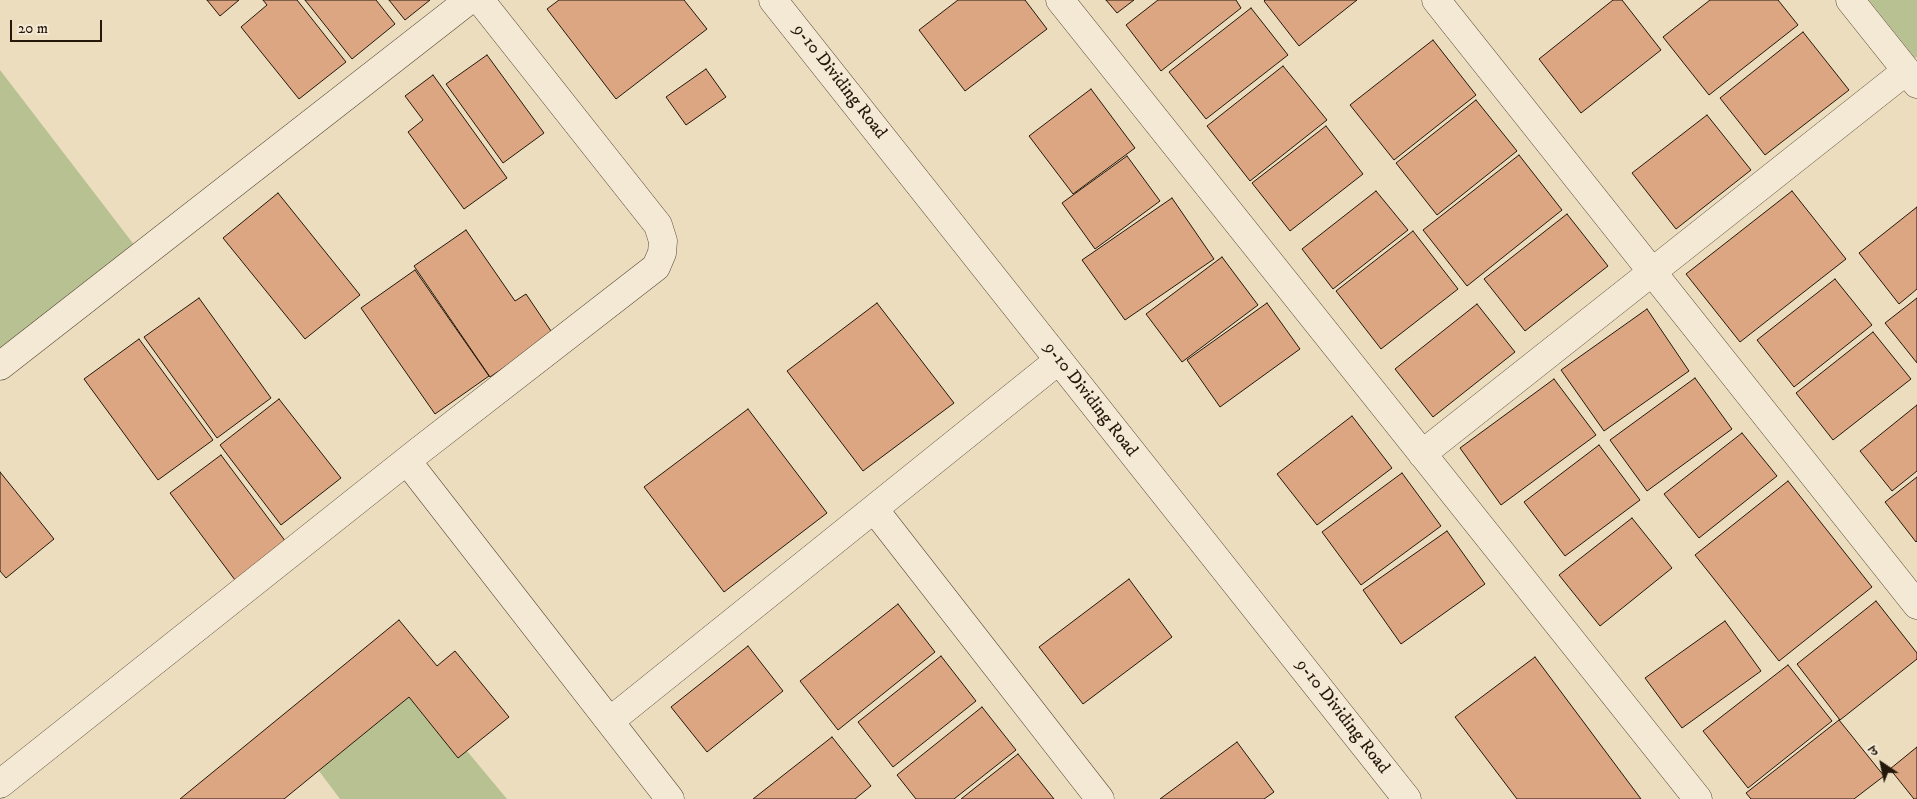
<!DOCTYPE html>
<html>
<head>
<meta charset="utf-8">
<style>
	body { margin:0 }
	#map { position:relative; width:1917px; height:799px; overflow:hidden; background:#ecddbe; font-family:"IM FELL DW Pica","Noto Serif Devanagari",serif }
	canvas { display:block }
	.north { position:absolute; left:1857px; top:739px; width:50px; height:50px; -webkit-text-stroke:4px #f3e9d5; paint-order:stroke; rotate:326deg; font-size:14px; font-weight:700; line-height:20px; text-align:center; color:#24180a }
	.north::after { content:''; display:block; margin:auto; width:18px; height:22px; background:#24180a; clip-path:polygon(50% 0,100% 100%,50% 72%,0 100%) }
	.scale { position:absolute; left:10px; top:20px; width:92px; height:22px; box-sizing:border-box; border:2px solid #24180a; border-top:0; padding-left:6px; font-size:15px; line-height:18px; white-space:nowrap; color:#24180a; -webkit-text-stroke:4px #f3e9d5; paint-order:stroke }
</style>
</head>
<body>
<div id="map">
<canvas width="1917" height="799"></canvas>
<div class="north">उ</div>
<div class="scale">20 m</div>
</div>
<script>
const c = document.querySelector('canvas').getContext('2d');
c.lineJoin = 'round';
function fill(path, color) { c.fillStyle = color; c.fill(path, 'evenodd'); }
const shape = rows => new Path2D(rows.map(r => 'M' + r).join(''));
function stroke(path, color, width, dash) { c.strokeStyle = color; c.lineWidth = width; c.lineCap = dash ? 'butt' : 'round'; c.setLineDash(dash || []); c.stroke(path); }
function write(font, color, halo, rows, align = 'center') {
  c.font = font + ' "IM FELL DW Pica",serif'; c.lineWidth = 4.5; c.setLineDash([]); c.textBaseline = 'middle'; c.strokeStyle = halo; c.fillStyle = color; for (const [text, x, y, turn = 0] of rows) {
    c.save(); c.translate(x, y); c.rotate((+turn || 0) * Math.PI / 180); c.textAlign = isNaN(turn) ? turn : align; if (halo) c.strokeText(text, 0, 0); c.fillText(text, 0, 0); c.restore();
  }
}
fill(shape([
	[1869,0,1917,0,1917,57,1915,58],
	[0,70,135,246,0,349],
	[409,697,458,758,467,751,507,799,340,799,319,771]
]), '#b7c192');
const building = shape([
	[207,0,239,0,220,16,207,0],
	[263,0,297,0,346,62,299,99,241,27,267,5,263,0],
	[305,0,376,0,395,24,352,59,305,0],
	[389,0,430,0,405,20,389,0],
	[559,0,684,0,707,29,616,99,547,9,559,0],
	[958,0,1025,0,1047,29,965,91,919,30,958,0],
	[1106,0,1134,0,1117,13,1106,0],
	[1158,0,1236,0,1241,8,1161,71,1126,25,1158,0],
	[1265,0,1357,0,1299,46,1264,1,1265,0],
	[1613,0,1622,0,1661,50,1581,113,1539,59,1613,0],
	[1710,0,1778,0,1798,25,1709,95,1663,37,1710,0],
	[1251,8,1288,55,1206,119,1169,72,1251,8],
	[1803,32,1849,90,1765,155,1720,98,1803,32],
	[1433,40,1476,95,1394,160,1350,105,1433,40],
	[487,55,544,133,503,163,446,84,487,55],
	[1283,66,1327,120,1250,181,1207,126,1283,66],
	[706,69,726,97,686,125,666,97,706,69],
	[433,75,507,178,464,209,408,132,423,120,405,96,433,75],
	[1091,89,1135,148,1073,194,1029,136,1091,89],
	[1476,100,1517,151,1437,215,1396,163,1476,100],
	[1707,115,1751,170,1676,229,1632,173,1707,115],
	[1326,126,1363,174,1290,231,1252,183,1326,126],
	[1519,155,1562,210,1467,286,1423,230,1519,155],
	[1127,156,1160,201,1095,249,1062,203,1127,156],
	[1376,191,1408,230,1333,289,1302,249,1376,191],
	[1792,191,1846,259,1740,342,1686,274,1792,191],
	[278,193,360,295,305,339,223,238,278,193],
	[1172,198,1214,259,1125,320,1082,260,1172,198],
	[1917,207,1917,289,1899,304,1859,253,1917,207],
	[1567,214,1608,266,1525,331,1484,279,1567,214],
	[466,230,515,301,526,294,553,334,490,377,414,266,466,230],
	[1413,231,1458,289,1381,349,1336,291,1413,231],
	[1222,257,1258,305,1182,362,1146,314,1222,257],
	[415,270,489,376,435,414,361,308,415,270],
	[1835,279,1872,325,1794,387,1757,340,1835,279],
	[199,298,271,398,217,438,144,337,199,298],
	[1917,298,1917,363,1885,323,1917,298],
	[877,303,954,403,863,471,787,371,877,303],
	[1267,303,1300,349,1220,407,1187,360,1267,303],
	[1477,304,1515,352,1433,417,1395,369,1477,304],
	[1647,309,1689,371,1604,431,1561,370,1647,309],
	[1873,332,1911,379,1833,440,1796,393,1873,332],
	[139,339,213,440,158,480,84,379,139,339],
	[1695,378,1732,429,1647,491,1610,440,1695,378],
	[1554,379,1596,435,1501,505,1460,448,1554,379],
	[279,399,341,478,281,525,220,445,279,399],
	[1917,405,1917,471,1892,491,1860,451,1917,405],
	[748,409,827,513,724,592,644,487,748,409],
	[1352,416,1392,468,1317,525,1277,474,1352,416],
	[1742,433,1777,476,1699,538,1664,494,1742,433],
	[1599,445,1640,500,1565,556,1524,502,1599,445],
	[221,455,286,542,235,580,170,493,221,455],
	[0,472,54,539,6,578,0,571,0,472],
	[1402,473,1441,526,1361,585,1322,532,1402,473],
	[1917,477,1917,541,1916,542,1885,502,1917,477],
	[1788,481,1872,587,1779,661,1695,555,1788,481],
	[1632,518,1672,568,1600,626,1559,575,1632,518],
	[1447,531,1485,584,1401,644,1363,590,1447,531],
	[1129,579,1172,637,1083,704,1039,647,1129,579],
	[1876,601,1917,653,1917,659,1840,720,1797,664,1876,601],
	[898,604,935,652,838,730,800,681,898,604],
	[399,620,437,666,455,651,509,717,458,758,409,697,284,799,180,799,399,620],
	[1725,621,1761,671,1682,728,1645,678,1725,621],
	[748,646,783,691,707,752,671,707,748,646],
	[941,656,976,701,893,767,858,722,941,656],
	[1535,657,1641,799,1517,799,1455,717,1535,657],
	[1788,665,1832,721,1748,788,1703,731,1788,665],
	[982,707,1016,750,954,799,916,799,897,775,982,707],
	[1839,720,1884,776,1854,799,1751,799,1746,793,1839,720],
	[832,737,871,786,855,799,753,799,832,737],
	[1237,742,1274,792,1264,799,1160,799,1237,742],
	[1917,747,1917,799,1914,799,1890,769,1917,747],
	[1018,754,1054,799,961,799,1018,754]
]);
fill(building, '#dda683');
stroke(building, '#24180a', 1);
const minor = shape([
	[773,0,1407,799],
	[1060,0,1698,799],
	[1436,0,1917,605],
	[1850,0,1917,84],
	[0,366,469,0],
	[1422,454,1906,71],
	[407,461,670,799],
	[874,509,1100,799],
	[610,721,1059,360],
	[0,784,419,451,656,267,662,253,663,241,658,225,480,0]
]);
stroke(minor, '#564937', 29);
stroke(minor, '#f3e9d5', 28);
write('18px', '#24180a', '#f3e9d5', [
	["9-10 Dividing Road",839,82,52],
	["9-10 Dividing Road",1090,400,52],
	["9-10 Dividing Road",1342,717,52]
]);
</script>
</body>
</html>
